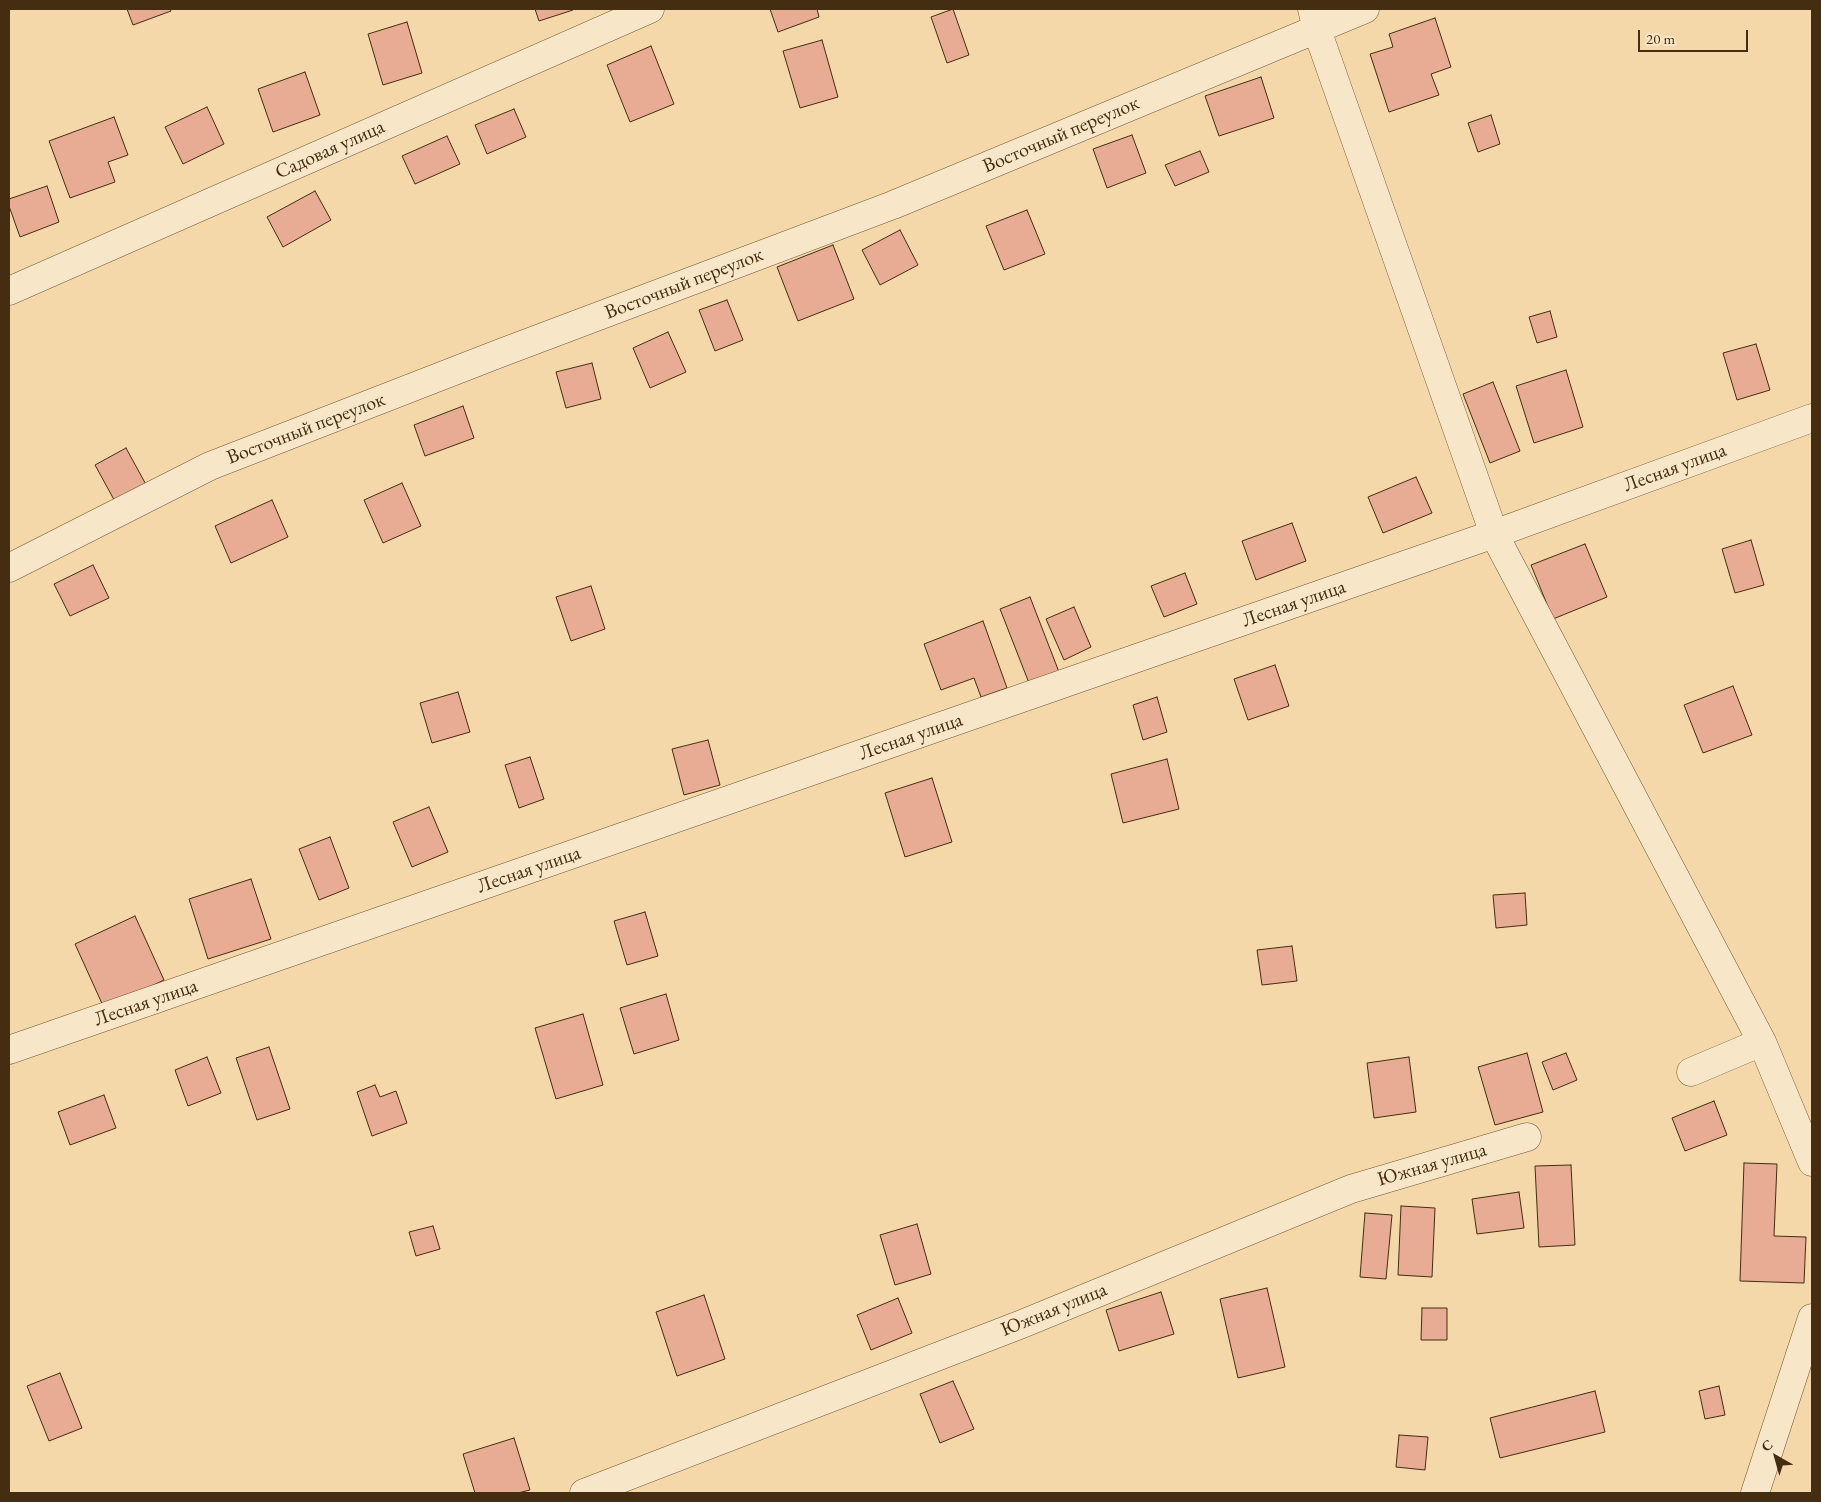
<!DOCTYPE html>
<html>
<head>
<meta charset="utf-8">
<style>
	body { margin:0 }
	#map { position:relative; width:1821px; height:1502px; overflow:hidden; background:#f4d8aa; font-family:"EB Garamond",serif }
	canvas { display:block }
	.frame { position:absolute; inset:0; border:10px solid #442d10; pointer-events:none }
	.north { position:absolute; left:1751px; top:1432px; width:50px; height:50px; -webkit-text-stroke:4px #f8e6c8; paint-order:stroke; rotate:322deg; font-size:14px; font-weight:700; line-height:20px; text-align:center; color:#442d10 }
	.north::after { content:''; display:block; margin:auto; width:18px; height:22px; background:#442d10; clip-path:polygon(50% 0,100% 100%,50% 72%,0 100%) }
	.scale { position:absolute; left:1638px; top:30px; width:110px; height:22px; box-sizing:border-box; border:2px solid #442d10; border-top:0; padding-left:6px; font-size:15px; line-height:18px; white-space:nowrap; color:#442d10; -webkit-text-stroke:4px #f8e6c8; paint-order:stroke }
</style>
</head>
<body>
<div id="map">
<canvas width="1821" height="1502"></canvas>
<div class="frame"></div>
<div class="north">С</div>
<div class="scale">20 m</div>
</div>
<script>
const c = document.querySelector('canvas').getContext('2d');
c.lineJoin = 'round';
function fill(path, color) { c.fillStyle = color; c.fill(path, 'evenodd'); }
const shape = rows => new Path2D(rows.map(r => 'M' + r).join(''));
function stroke(path, color, width, dash) { c.strokeStyle = color; c.lineWidth = width; c.lineCap = dash ? 'butt' : 'round'; c.setLineDash(dash || []); c.stroke(path); }
function write(font, color, halo, rows, align = 'center') {
  c.font = font + ' "EB Garamond",serif'; c.lineWidth = 4; c.setLineDash([]); c.textBaseline = 'middle'; c.strokeStyle = halo; c.fillStyle = color; for (const [text, x, y, turn = 0] of rows) {
    c.save(); c.translate(x, y); c.rotate((+turn || 0) * Math.PI / 180); c.textAlign = isNaN(turn) ? turn : align; if (halo) c.strokeText(text, 0, 0); c.fillText(text, 0, 0); c.restore();
  }
}
const building = shape([
	[127,9,170,9,171,11,133,25,127,9],
	[535,9,573,9,573,10,539,21,535,9],
	[770,9,817,9,819,17,778,32,770,9],
	[953,9,969,55,947,63,931,17,953,9],
	[1435,18,1451,67,1431,74,1439,95,1389,112,1370,54,1393,47,1389,34,1435,18],
	[407,22,422,73,383,85,368,34,407,22],
	[822,40,838,97,800,108,783,51,822,40],
	[651,46,674,104,630,122,607,65,651,46],
	[305,72,320,115,273,132,258,89,305,72],
	[1261,77,1274,118,1219,136,1205,96,1261,77],
	[207,107,224,144,183,164,165,127,207,107],
	[514,109,526,137,487,154,475,125,514,109],
	[1491,115,1500,144,1478,152,1468,123,1491,115],
	[114,117,128,155,108,162,115,182,70,198,49,141,114,117],
	[1132,135,1146,173,1107,188,1093,149,1132,135],
	[447,136,460,164,415,184,402,156,447,136],
	[1200,151,1209,172,1175,186,1165,165,1200,151],
	[47,186,59,222,20,237,9,206,9,199,47,186],
	[315,191,331,220,283,247,267,217,315,191],
	[1027,210,1045,254,1004,270,986,226,1027,210],
	[900,230,918,265,880,285,862,250,900,230],
	[833,245,854,299,798,321,777,267,833,245],
	[727,300,743,340,715,351,699,310,727,300],
	[1550,311,1557,337,1537,343,1529,317,1550,311],
	[668,332,686,372,650,388,633,348,668,332],
	[1756,344,1770,390,1737,400,1723,353,1756,344],
	[592,363,601,399,566,408,556,372,592,363],
	[1566,370,1583,427,1534,443,1516,386,1566,370],
	[1493,382,1520,451,1490,463,1463,394,1493,382],
	[463,406,474,438,425,456,414,425,463,406],
	[126,448,149,490,118,507,95,465,126,448],
	[1416,477,1432,513,1383,533,1368,497,1416,477],
	[402,483,421,526,383,543,364,500,402,483],
	[272,500,288,537,231,563,215,526,272,500],
	[1292,523,1306,561,1256,580,1242,541,1292,523],
	[1751,540,1764,585,1735,593,1722,549,1751,540],
	[1585,544,1607,597,1553,619,1531,565,1585,544],
	[93,565,109,598,70,616,54,584,93,565],
	[1185,573,1197,604,1164,617,1151,586,1185,573],
	[591,586,605,629,571,641,556,597,591,586],
	[1030,597,1059,672,1029,683,1000,609,1030,597],
	[1074,607,1091,647,1064,660,1046,619,1074,607],
	[983,621,1007,688,981,697,974,678,941,690,924,644,983,621],
	[1275,665,1289,706,1248,720,1234,679,1275,665],
	[1733,686,1752,735,1703,753,1684,705,1733,686],
	[458,692,470,732,432,743,420,703,458,692],
	[1157,697,1167,732,1143,740,1133,705,1157,697],
	[708,740,720,785,684,795,672,749,708,740],
	[530,757,544,799,519,808,505,765,530,757],
	[1167,759,1179,809,1123,823,1111,774,1167,759],
	[932,778,952,842,905,857,885,793,932,778],
	[429,807,448,852,412,867,393,822,429,807],
	[330,837,349,888,319,900,299,849,330,837],
	[251,879,271,939,208,959,189,899,251,879],
	[1525,893,1527,925,1496,928,1493,895,1525,893],
	[645,912,658,956,627,965,614,921,645,912],
	[135,916,164,980,104,1008,75,944,135,916],
	[1292,946,1297,981,1262,985,1257,950,1292,946],
	[666,994,679,1040,634,1054,620,1008,666,994],
	[583,1014,603,1085,556,1099,535,1028,583,1014],
	[269,1047,290,1109,257,1120,236,1058,269,1047],
	[1527,1053,1543,1112,1495,1125,1478,1067,1527,1053],
	[1566,1053,1577,1080,1553,1090,1542,1062,1566,1053],
	[207,1057,221,1093,188,1106,175,1070,207,1057],
	[1409,1057,1416,1112,1374,1118,1367,1063,1409,1057],
	[375,1085,380,1097,396,1091,407,1123,372,1136,357,1092,375,1085],
	[104,1095,116,1128,70,1145,58,1112,104,1095],
	[1714,1101,1727,1135,1685,1151,1672,1118,1714,1101],
	[1744,1163,1777,1164,1774,1236,1806,1237,1804,1283,1740,1281,1744,1163],
	[1571,1165,1575,1245,1539,1247,1535,1166,1571,1165],
	[1519,1192,1524,1228,1477,1234,1472,1199,1519,1192],
	[1401,1206,1435,1208,1432,1277,1398,1275,1401,1206],
	[1365,1213,1392,1215,1386,1279,1360,1277,1365,1213],
	[917,1224,931,1274,895,1285,880,1235,917,1224],
	[433,1226,440,1249,416,1256,409,1232,433,1226],
	[1267,1288,1285,1367,1238,1378,1220,1299,1267,1288],
	[1161,1292,1174,1334,1119,1351,1106,1310,1161,1292],
	[704,1295,725,1359,677,1376,656,1312,704,1295],
	[898,1298,912,1333,871,1350,857,1315,898,1298],
	[1422,1308,1447,1308,1447,1340,1421,1340,1422,1308],
	[60,1373,82,1428,49,1441,27,1386,60,1373],
	[953,1381,974,1429,940,1443,920,1394,953,1381],
	[1719,1386,1725,1415,1705,1419,1699,1391,1719,1386],
	[1595,1391,1605,1432,1500,1458,1490,1418,1595,1391],
	[1399,1435,1428,1437,1425,1470,1396,1467,1399,1435],
	[514,1438,530,1490,518,1493,475,1493,463,1454,514,1438]
]);
fill(building, '#e8ab93');
stroke(building, '#442d10', 1);
const street = shape([
	[1312,9,1317,30,1494,534,1762,1042,1812,1162],
	[9,291,650,9],
	[9,568,210,466,498,354,893,205,1365,9],
	[9,1050,1494,534,1812,418],
	[1691,1072,1762,1042],
	[584,1493,1022,1324,1351,1189,1527,1137],
	[1755,1493,1812,1318]
]);
stroke(street, '#705836', 29);
stroke(street, '#f8e6c8', 28);
write('20px', '#442d10', '#f8e6c8', [
	["Восточный переулок",1061,135,-23],
	["Садовая улица",330,150,-24],
	["Восточный переулок",684,284,-21],
	["Восточный переулок",306,429,-21],
	["Лесная улица",1675,468,-20],
	["Лесная улица",1294,604,-19],
	["Лесная улица",911,737,-19],
	["Лесная улица",529,870,-19],
	["Лесная улица",146,1003,-19],
	["Южная улица",1432,1165,-16],
	["Южная улица",1054,1310,-22]
]);
</script>
</body>
</html>
